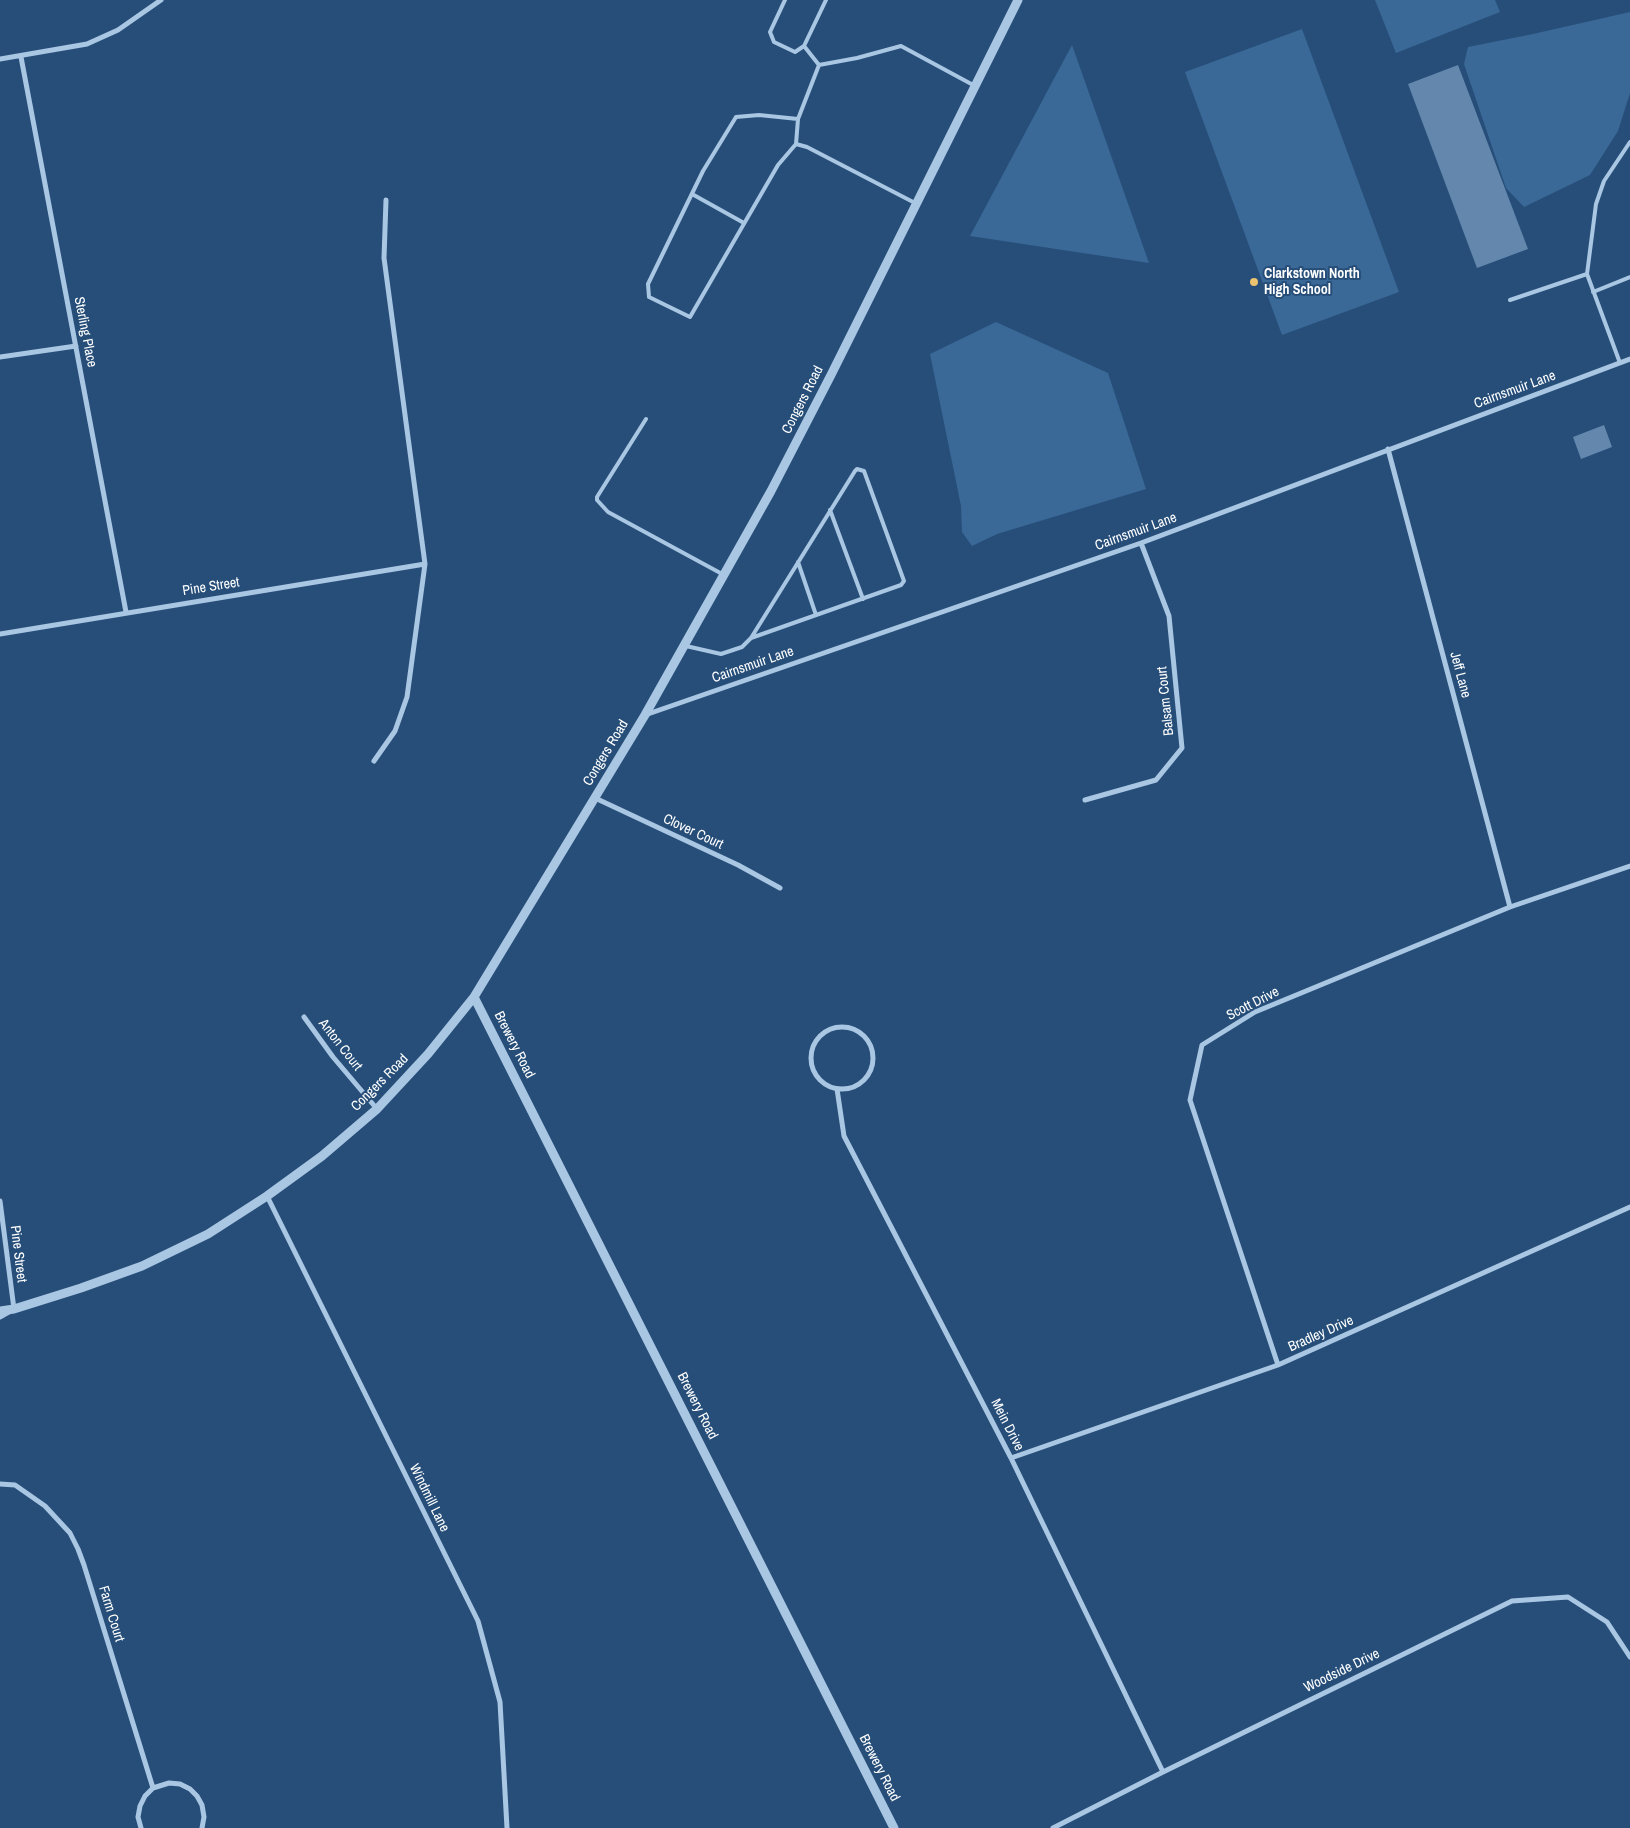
<!DOCTYPE html>
<html>
<head>
<meta charset="utf-8">
<style>
	body { margin:0 }
	canvas { display:block; background:#264e79 }
</style>
</head>
<body>
<canvas width="1630" height="1828"></canvas>
<script>
const c = document.querySelector('canvas').getContext('2d');
c.lineJoin = 'round';
function fill(path, color) { c.fillStyle = color; c.fill(path, 'evenodd'); }
const shape = rows => new Path2D(rows.map(r => 'M' + r).join(''));
function stroke(path, color, width, dash) { c.strokeStyle = color; c.lineWidth = width; c.lineCap = dash ? 'butt' : 'round'; c.setLineDash(dash || []); c.stroke(path); }
function write(font, color, halo, rows, align = 'center') {
  c.font = font + ' "Archivo Narrow",sans-serif'; c.lineWidth = 4; c.setLineDash([]); c.textBaseline = 'middle'; c.strokeStyle = halo; c.fillStyle = color; for (const [text, x, y, turn = 0] of rows) {
    c.save(); c.translate(x, y); c.rotate((+turn || 0) * Math.PI / 180); c.textAlign = isNaN(turn) ? turn : align; if (halo) c.strokeText(text, 0, 0); c.fillText(text, 0, 0); c.restore();
  }
}
fill(shape([
	[1375,0,1495,0,1500,12,1396,53],
	[1630,12,1630,93,1618,131,1590,175,1524,207,1506,188,1464,64,1468,47,1533,34],
	[1302,29,1399,292,1282,335,1185,72],
	[1072,45,1149,263,970,236],
	[996,322,1108,373,1146,489,997,534,972,546,962,532,961,506,930,354]
]), '#3a6897');
fill(shape([
	[1458,65,1528,249,1477,268,1408,84],
	[1604,425,1612,447,1581,459,1573,437]
]), '#6387ad');
stroke(shape([
	[785,0,770,32,774,42,795,52,804,46,826,0],
	[804,46,819,65],
	[796,144,798,119],
	[692,194,744,223],
	[915,203,807,147,796,144,778,165,690,317,649,297,648,284,703,171,736,117,759,115,798,119,819,65,857,58,901,46,975,86],
	[1587,274,1596,204,1604,181,1630,142],
	[1593,292,1630,277],
	[1510,300,1587,274,1620,363],
	[646,419,597,497,597,500,608,512,724,575],
	[830,510,863,599],
	[798,562,816,615],
	[686,646,721,654,742,647,751,638,855,471,857,469,864,471,904,581,901,585,751,638]
]), '#a9c6e3', 4);
stroke(shape([
	[21,57,126,612],
	[0,59,87,44,118,30,161,0],
	[0,357,76,346],
	[1388,449,1510,907],
	[0,634,425,564],
	[645,715,1141,543,1630,359],
	[374,761,395,731,407,697,425,564,384,258,386,200],
	[595,798,738,865,780,888],
	[1085,800,1156,780,1182,748,1169,616,1141,543],
	[304,1017,333,1057,377,1109],
	'811 1058a31 31 0 1 1 62 0a31 31 0 1 1-62 0Z',
	[837,1089,844,1136,1011,1458,1163,1772],
	[267,1196,478,1621,500,1702,507,1828],
	[0,1201,14,1309,0,1317],
	[1278,1365,1190,1100,1202,1045,1255,1012,1510,907,1630,866],
	[1011,1458,1278,1365,1630,1207],
	[0,1484,15,1485,45,1506,70,1533,78,1549,84,1565,153,1788],
	[141,1828,138,1817,140,1806,145,1796,153,1788,169,1783,180,1784,190,1789,197,1796,202,1805,204,1817,202,1828],
	[1053,1828,1163,1772,1512,1601,1568,1597,1607,1622,1630,1657]
]), '#a9c6e3', 5);
stroke(shape([
	[474,997,894,1828],
	[0,1311,14,1309,81,1288,142,1266,208,1234,267,1196,322,1156,377,1109,428,1054,474,997,645,715,771,491,831,375,1018,0]
]), '#a9c6e3', 9);
for (const [x, y, r, color] of [
	[1254,282,5,"#ecc36f"]
]) { const dot = new Path2D(); dot.arc(x, y, r, 0, 2 * Math.PI); c.fillStyle = color; c.fill(dot); stroke(dot, '#264e79', 2); }
write('bold 14px', '#fff', '#264e79', [
	["Clarkstown North",1264,274],
	["High School",1264,290]
], 'left');
write('14px', '#fff', '#264e79', [
	["Sterling Place",85,332,79],
	["Cairnsmuir Lane",1515,390,-20],
	["Congers Road",803,400,-63],
	["Cairnsmuir Lane",1136,532,-20],
	["Pine Street",211,587,-9],
	["Cairnsmuir Lane",753,665,-19],
	["Jeff Lane",1460,675,75],
	["Balsam Court",1166,701,-96],
	["Congers Road",606,753,-59],
	["Clover Court",693,832,25],
	["Scott Drive",1253,1004,-27],
	["Anton Court",340,1045,52],
	["Brewery Road",514,1045,63],
	["Congers Road",380,1083,-45],
	["Pine Street",18,1254,83],
	["Bradley Drive",1321,1334,-24],
	["Brewery Road",697,1406,63],
	["Mein Drive",1007,1425,63],
	["Windmill Lane",429,1498,64],
	["Farm Court",111,1614,73],
	["Woodside Drive",1342,1671,-26],
	["Brewery Road",879,1768,63]
]);
</script>
</body>
</html>
